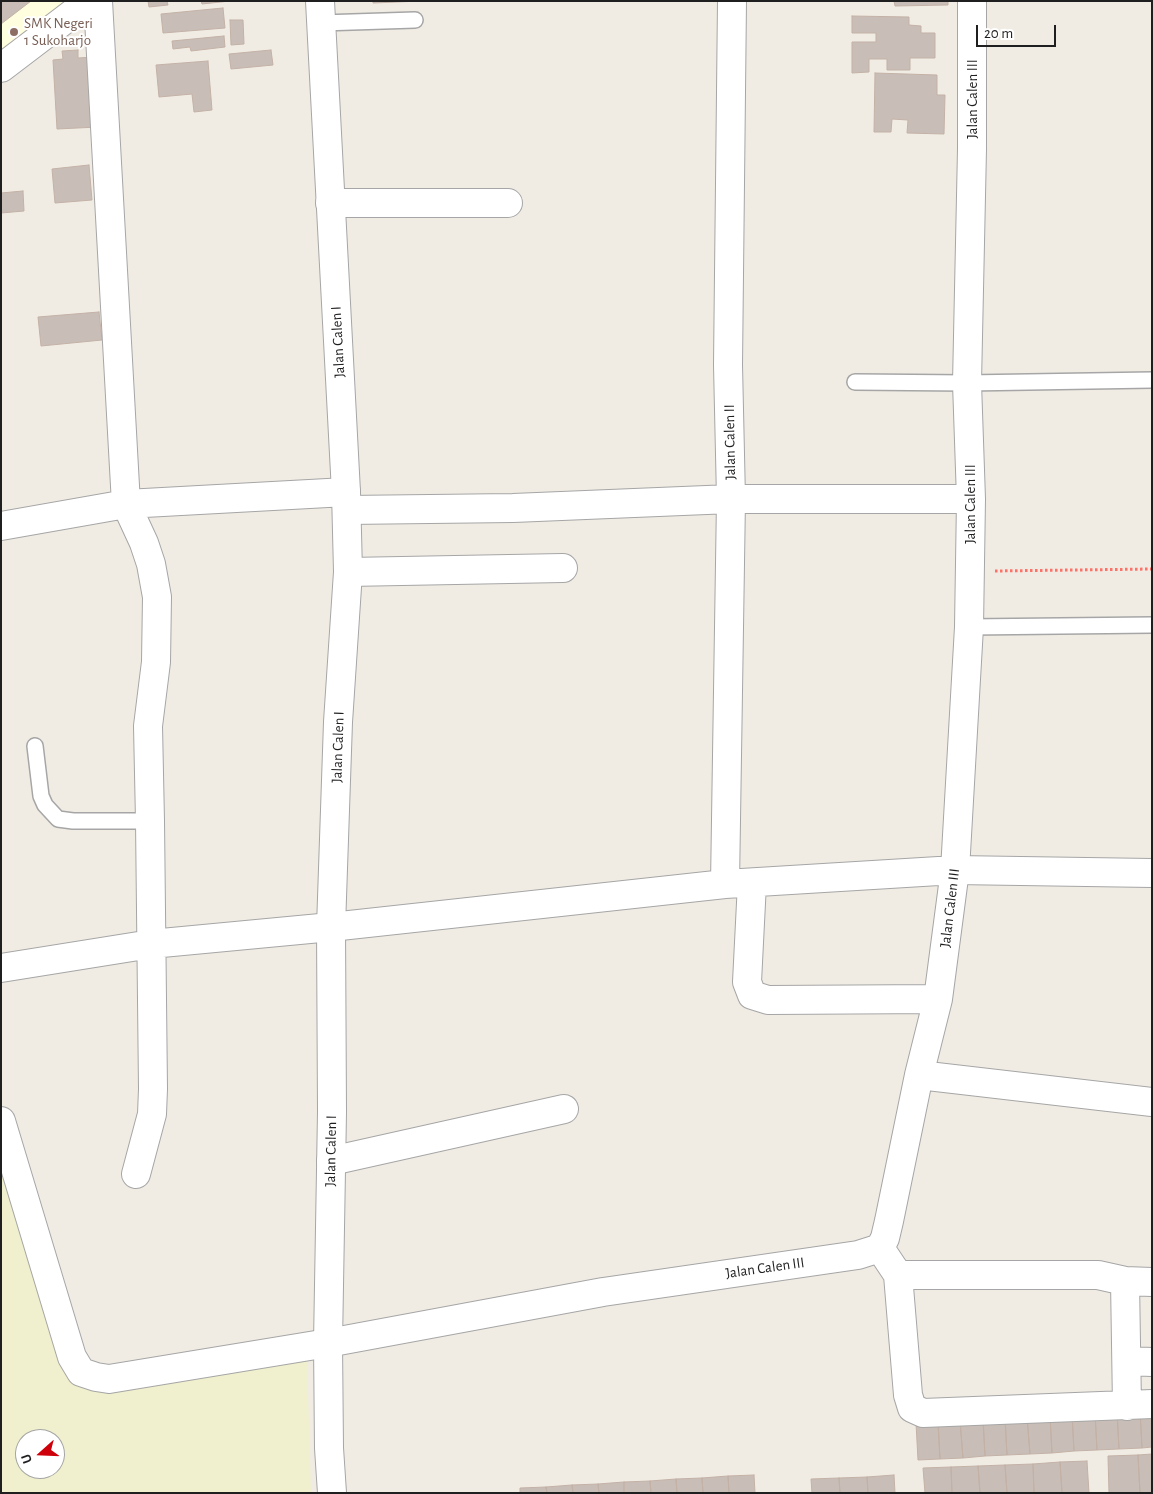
<!DOCTYPE html>
<html>
<head>
<meta charset="utf-8">
<style>
	body { margin:0 }
	#map { position:relative; width:1153px; height:1494px; overflow:hidden; background:#f0ece4; font-family:"Alegreya Sans",sans-serif }
	canvas { display:block }
	.frame { position:absolute; inset:0; border:2px solid #1f1f1f; pointer-events:none }
	.north { position:absolute; left:15px; top:1429px; width:50px; height:50px; box-sizing:border-box; background:#fff; border:1px solid #a5a5a5; border-radius:50%; rotate:250deg; font-size:14px; font-weight:700; line-height:20px; text-align:center; color:#1f1f1f }
	.north::after { content:''; display:block; margin:auto; width:18px; height:22px; background:#ce0009; clip-path:polygon(50% 0,100% 100%,50% 72%,0 100%) }
	.scale { position:absolute; left:976px; top:25px; width:80px; height:22px; box-sizing:border-box; border:2px solid #1f1f1f; border-top:0; padding-left:6px; font-size:15px; line-height:18px; white-space:nowrap; color:#1f1f1f; -webkit-text-stroke:4px #fff; paint-order:stroke }
</style>
</head>
<body>
<div id="map">
<canvas width="1153" height="1494"></canvas>
<div class="frame"></div>
<div class="north">U</div>
<div class="scale">20 m</div>
</div>
<script>
const c = document.querySelector('canvas').getContext('2d');
c.lineJoin = 'round';
function fill(path, color) { c.fillStyle = color; c.fill(path, 'evenodd'); }
const shape = rows => new Path2D(rows.map(r => 'M' + r).join(''));
function stroke(path, color, width, dash) { c.strokeStyle = color; c.lineWidth = width; c.lineCap = dash ? 'butt' : 'round'; c.setLineDash(dash || []); c.stroke(path); }
function write(font, color, halo, rows, align = 'center') {
  c.font = font + ' "Alegreya Sans",sans-serif'; c.lineWidth = 4; c.setLineDash([]); c.textBaseline = 'middle'; c.strokeStyle = halo; c.fillStyle = color; for (const [text, x, y, turn = 0] of rows) {
    c.save(); c.translate(x, y); c.rotate((+turn || 0) * Math.PI / 180); c.textAlign = isNaN(turn) ? turn : align; if (halo) c.strokeText(text, 0, 0); c.fillText(text, 0, 0); c.restore();
  }
}
fill(shape([
	[1,1,67,1,53,10,1,54]
]), '#fffedf');
fill(shape([
	[1,1147,72,1371,307,1357,311,1493,1,1493],
	[25,1439,55,1439,55,1469,25,1469]
]), '#f0f0ce');
const building = shape([
	[1,1,31,1,1,24,1,1],
	[148,1,167,1,168,5,149,7,148,1],
	[201,1,230,1,202,4,201,1],
	[373,1,421,1,373,3,373,1],
	[894,1,948,1,948,5,895,6,894,1],
	[223,8,225,28,163,33,161,14,223,8],
	[852,16,909,17,909,25,921,26,921,33,935,33,935,58,910,58,910,70,887,70,887,59,869,59,869,72,852,73,852,42,876,42,876,33,852,33,852,16],
	[230,20,243,20,244,44,231,45,230,20],
	[224,36,225,47,191,51,190,47,173,49,172,41,224,36],
	[78,50,78,58,94,57,98,127,57,129,53,60,63,59,62,51,78,50],
	[271,50,273,65,231,69,229,54,271,50],
	[208,61,212,110,194,112,192,94,159,97,156,65,208,61],
	[875,73,937,75,937,95,945,95,944,134,907,133,908,120,892,119,891,132,874,132,875,73],
	[89,165,92,200,55,203,52,169,89,165],
	[23,191,24,211,1,213,1,193,23,191],
	[99,312,102,340,41,346,38,317,99,312],
	[1140,1410,1142,1448,1119,1449,1117,1412,1140,1410],
	[1140,1410,1152,1410,1152,1447,1142,1448,1140,1410],
	[1117,1412,1119,1449,1097,1450,1095,1413,1117,1412],
	[1095,1413,1097,1450,1074,1451,1072,1414,1095,1413],
	[1072,1414,1074,1451,1052,1453,1050,1416,1072,1414],
	[1050,1416,1052,1453,1030,1454,1027,1417,1050,1416],
	[1027,1417,1030,1454,1007,1455,1005,1418,1027,1417],
	[1005,1418,1007,1455,985,1456,983,1419,1005,1418],
	[983,1419,985,1456,963,1458,960,1421,983,1419],
	[960,1421,963,1458,940,1459,938,1422,960,1421],
	[938,1422,940,1459,918,1460,916,1423,938,1422],
	[1152,1454,1152,1493,1140,1493,1138,1455,1152,1454],
	[1138,1455,1140,1493,1109,1493,1108,1456,1138,1455],
	[1087,1461,1089,1493,1062,1493,1060,1462,1087,1461],
	[1060,1462,1062,1493,1034,1493,1033,1464,1060,1462],
	[1033,1464,1034,1493,1007,1493,1005,1465,1033,1464],
	[1005,1465,1007,1493,980,1493,978,1466,1005,1465],
	[978,1466,980,1493,952,1493,951,1467,978,1466],
	[951,1467,952,1493,925,1493,923,1468,951,1467],
	[754,1475,755,1493,729,1493,728,1476,754,1475],
	[894,1475,895,1493,868,1493,867,1477,894,1475],
	[728,1476,729,1493,703,1493,702,1478,728,1476],
	[867,1477,868,1493,840,1493,839,1478,867,1477],
	[702,1478,703,1493,677,1493,676,1479,702,1478],
	[839,1478,840,1493,812,1493,811,1479,839,1478],
	[676,1479,677,1493,651,1493,650,1481,676,1479],
	[650,1481,651,1493,624,1493,624,1482,650,1481],
	[624,1482,624,1493,599,1493,598,1484,624,1482],
	[598,1484,599,1493,573,1493,572,1485,598,1484],
	[572,1485,573,1493,547,1493,546,1487,572,1485],
	[546,1487,547,1493,520,1493,520,1488,546,1487]
]);
fill(building, '#c9beb7');
stroke(building, '#c3b1a6', 1);
const service = shape([
	[321,23,415,20],
	[855,382,967,383,1152,380],
	[969,627,1152,625],
	[35,746,41,796,45,805,58,819,73,821,150,821]
]);
const minor = shape([
	[98,1,126,504,144,543,151,564,157,597,156,662,148,726,150,821,153,1089,152,1114,136,1174],
	[1,68,89,1],
	[330,203,508,203],
	[347,510,513,508,731,499,971,499],
	[1,526,126,504,346,492],
	[348,572,563,568],
	[752,883,747,982,752,995,768,1000,938,999],
	[725,884,731,499,728,365,732,1],
	[1,968,151,944,331,927,725,884,955,870,1152,873],
	[919,1075,1152,1102],
	[1,1121,72,1357,81,1372,96,1377,109,1379,328,1343,603,1292,858,1255,880,1248,885,1238,889,1221,919,1075,938,999,955,870,969,627,971,499,967,383,972,149,972,1],
	[331,1161,564,1109],
	[880,1248,898,1275,1098,1275,1125,1281,1127,1406],
	[898,1275,908,1395,912,1408,923,1413,1152,1404],
	[1125,1281,1152,1282],
	[1127,1361,1152,1362]
]);
const tertiary = shape([
	[320,1,346,492,348,572,338,722,331,927,332,1112,328,1343,329,1448,332,1493]
]);
stroke(service, '#a6a6a6', 18);
stroke(minor, '#a6a6a6', 30);
stroke(tertiary, '#a6a6a6', 30);
stroke(shape([
	[995,571,1152,569]
]), '#ff7067', 3, [2.5, 2.5]);
stroke(service, '#fff', 15);
stroke(minor, '#fff', 28);
stroke(tertiary, '#fff', 28);
for (const [x, y, r, color] of [
	[14,32,5,"#8d6e63"]
]) { const dot = new Path2D(); dot.arc(x, y, r, 0, 2 * Math.PI); c.fillStyle = color; c.fill(dot); stroke(dot, '#fff', 2); }
write('15px', '#785e54', '#fff', [
	["SMK Negeri",24,23],
	["1 Sukoharjo",24,40]
], 'left');
write('15px', '#1f1f1f', '#fff', [
	["Jalan Calen III",972,99,-90],
	["Jalan Calen I",338,342,-93],
	["Jalan Calen II",730,442,-91],
	["Jalan Calen III",970,504,-90],
	["Jalan Calen I",338,747,-88],
	["Jalan Calen III",950,908,-83],
	["Jalan Calen I",331,1151,-89],
	["Jalan Calen III",765,1268,-8]
]);
</script>
</body>
</html>
